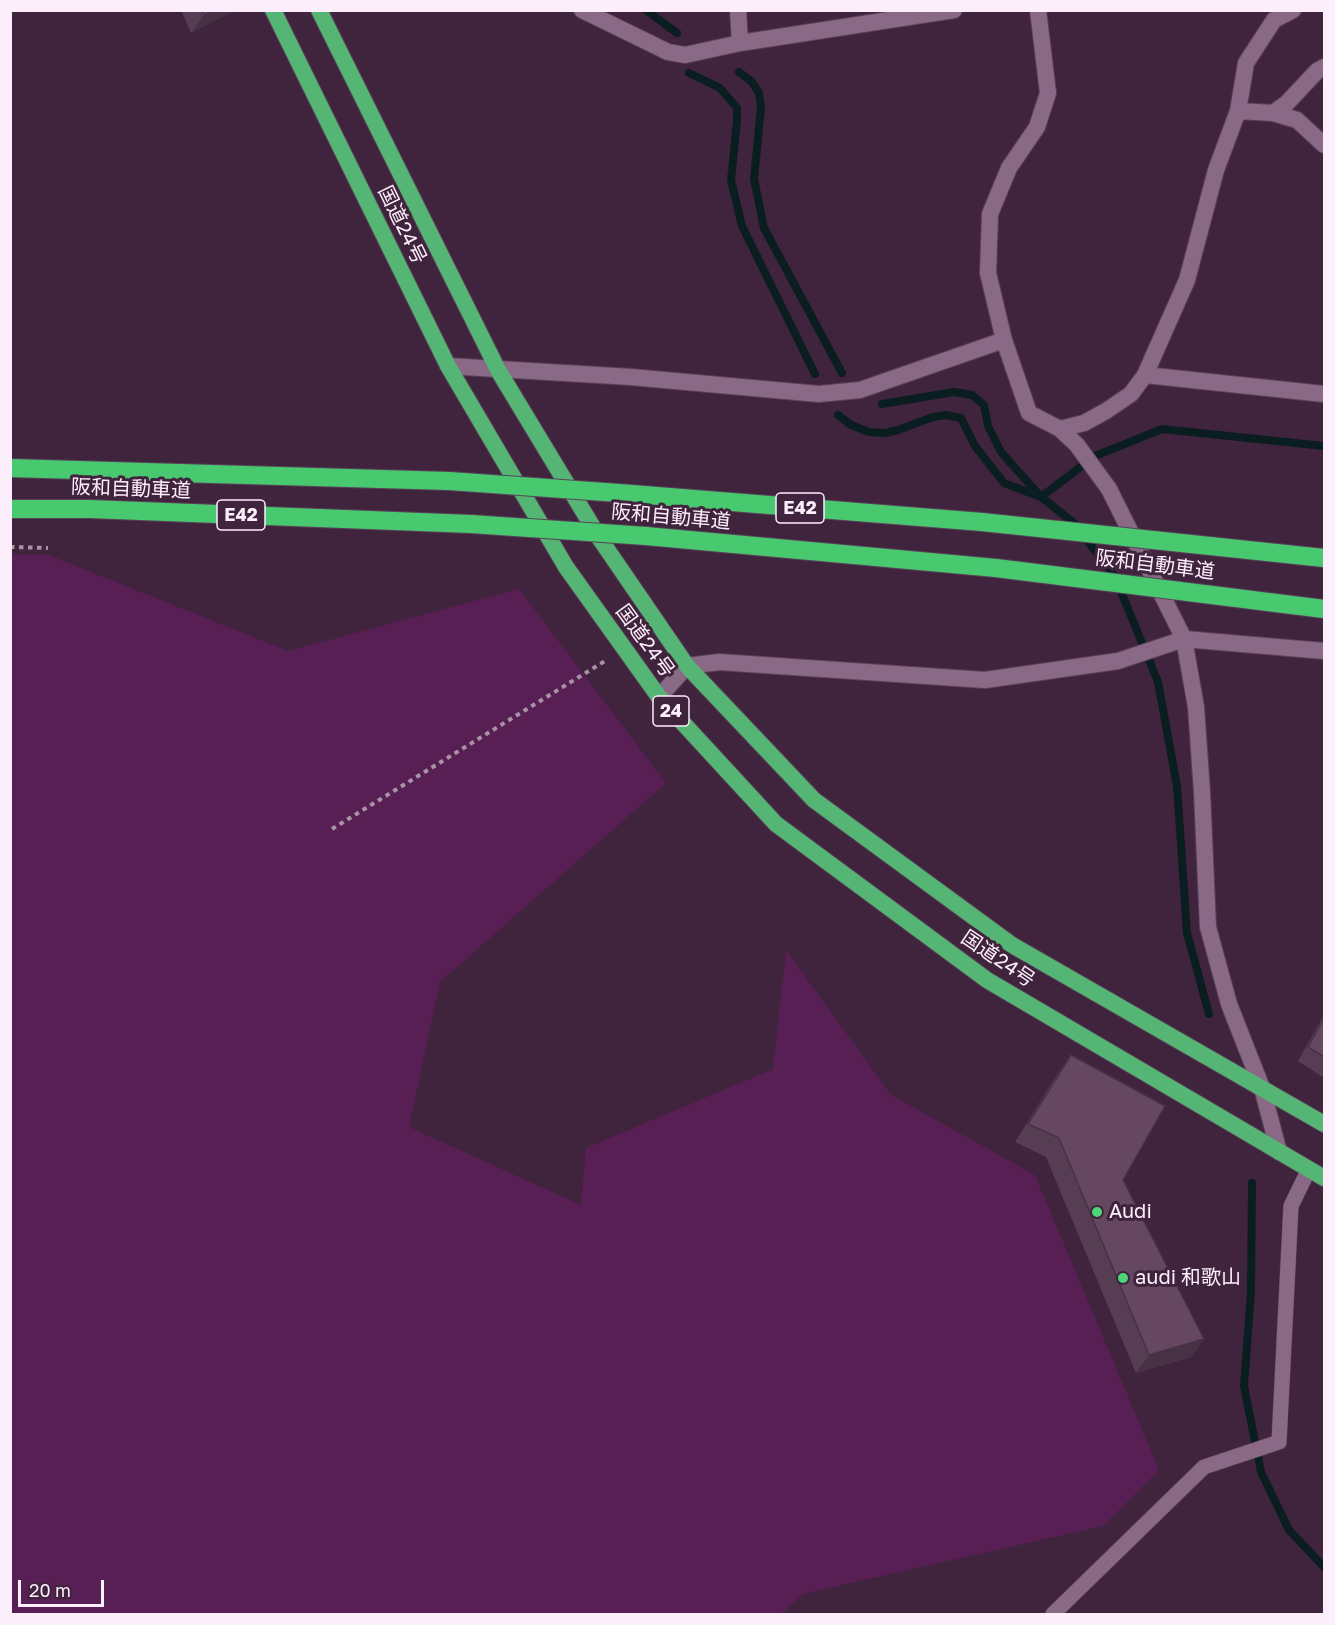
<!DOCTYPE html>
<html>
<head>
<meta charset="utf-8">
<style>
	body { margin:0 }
	#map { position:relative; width:1335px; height:1625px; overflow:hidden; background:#40243d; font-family:"Golos Text",sans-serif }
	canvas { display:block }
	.frame { position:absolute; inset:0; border:12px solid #fdeefb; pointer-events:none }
	.scale { position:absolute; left:18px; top:1580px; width:86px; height:27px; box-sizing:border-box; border:3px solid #fdeefb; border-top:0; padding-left:8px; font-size:18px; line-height:21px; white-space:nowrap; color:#fdeefb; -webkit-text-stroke:4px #40243d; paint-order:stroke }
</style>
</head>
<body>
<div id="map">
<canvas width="1335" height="1625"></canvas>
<div class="frame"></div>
<div class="scale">20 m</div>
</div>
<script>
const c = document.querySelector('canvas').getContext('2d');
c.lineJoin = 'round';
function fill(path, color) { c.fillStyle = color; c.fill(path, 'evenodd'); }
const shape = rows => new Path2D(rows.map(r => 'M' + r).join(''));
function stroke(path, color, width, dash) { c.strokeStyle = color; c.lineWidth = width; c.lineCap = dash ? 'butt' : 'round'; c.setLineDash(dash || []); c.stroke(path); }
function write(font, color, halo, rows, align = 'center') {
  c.font = font + ' "Golos Text","Noto Sans JP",sans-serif'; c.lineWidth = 6; c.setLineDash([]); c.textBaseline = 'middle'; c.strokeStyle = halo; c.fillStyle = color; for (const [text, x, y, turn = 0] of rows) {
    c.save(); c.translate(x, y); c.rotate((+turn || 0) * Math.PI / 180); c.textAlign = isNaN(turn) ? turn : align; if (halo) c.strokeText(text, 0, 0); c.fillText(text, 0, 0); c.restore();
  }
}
fill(shape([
	[11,554,49,555,288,651,519,589,666,783,440,982,409,1127,581,1205,586,1148,773,1069,786,950,891,1095,1035,1175,1159,1470,1103,1526,802,1594,782,1614,11,1614]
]), '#571f54');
stroke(shape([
	[646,10,677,33],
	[739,72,752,82,759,93,761,107,754,179,764,228,842,373],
	[689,73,720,88,737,108,737,121,731,180,742,226,815,374],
	[882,404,954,392,972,395,984,405,988,426,1001,452,1041,497,1074,523,1115,577,1158,682,1177,786,1187,933,1209,1014],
	[838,415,851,425,869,432,885,433,898,430,933,417,946,415,961,418,975,446,1004,483,1038,496],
	[1041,497,1095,456,1162,429,1324,446],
	[1252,1183,1251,1292,1244,1386,1261,1472,1289,1530,1324,1567]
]), '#0a1e21', 8);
const service = shape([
	[1053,1614,1204,1467,1279,1442,1291,1206,1309,1169]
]);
const minor = shape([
	[582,10,668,52,685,55,740,43,954,10],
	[738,10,740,43],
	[1038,10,1048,93,1037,127,1009,168,990,214,988,273,1004,340,1029,413,1060,429,1077,445,1109,489,1184,639,1196,707,1202,792,1208,927,1229,1004,1262,1088,1279,1152],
	[1238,111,1273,113,1287,103,1317,71,1324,67],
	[1273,113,1297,120,1324,145],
	[448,366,631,377,819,394,860,390,1004,340],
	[1145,375,1324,394],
	[1060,429,1084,423,1106,411,1131,394,1145,375,1187,280,1216,170,1238,111,1246,63,1274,20,1293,10],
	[659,697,687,666,719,662,985,680,1118,661,1184,639,1324,651]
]);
const trunk = shape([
	[273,10,448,366,566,567,659,697,776,824,987,980,1324,1178],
	[319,10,498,370,600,539,687,666,814,800,1012,945,1324,1124]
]);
const motorway = shape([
	[10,468,449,481],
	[619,493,982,522],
	[10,509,90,509,471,524],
	[646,536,996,568]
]);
stroke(service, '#594258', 16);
stroke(minor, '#594258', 18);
stroke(trunk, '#594258', 18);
stroke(motorway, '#594258', 20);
stroke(shape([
	[10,547,48,548],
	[332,829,605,661]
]), '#a893a5', 4, [4.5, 4.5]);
stroke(service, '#896986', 15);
stroke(minor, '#896986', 16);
stroke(trunk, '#55b574', 16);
stroke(motorway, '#48c86f', 18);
const motorwayBridge = shape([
	[449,481,619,493],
	[982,522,1324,558],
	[471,524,646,536],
	[996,568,1324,609]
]);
stroke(motorwayBridge, '#594258', 20, []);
stroke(motorwayBridge, '#48c86f', 18);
fill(shape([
	[181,10,235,10,191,33],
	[1324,1015,1324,1078,1298,1061],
	[1071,1055,1123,1180,1191,1357,1136,1373,1046,1157,1015,1142,1058,1073]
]), '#573d54');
fill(shape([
	[212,10,235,10,191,33,204,15],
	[1204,1339,1191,1357,1136,1373,1149,1355]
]), '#473245');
const building = shape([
	[202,10,212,10,204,15,202,10],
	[1324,1018,1324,1057,1308,1047,1324,1018],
	[1071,1055,1165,1106,1123,1180,1204,1339,1149,1355,1059,1138,1028,1124,1071,1055]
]);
fill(building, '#654762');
stroke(building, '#473245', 1.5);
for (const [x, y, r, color] of [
	[1097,1212,6,"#4cd676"],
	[1123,1278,6,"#4cd676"]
]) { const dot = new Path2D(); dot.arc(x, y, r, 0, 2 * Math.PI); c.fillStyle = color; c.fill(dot); stroke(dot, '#40243d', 2); }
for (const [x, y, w] of [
	[800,508,48],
	[241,515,48],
	[671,711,36]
]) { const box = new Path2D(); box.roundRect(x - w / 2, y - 15, w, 30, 4.5); c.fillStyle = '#40243d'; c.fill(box); stroke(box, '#fdeefb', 1.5); }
write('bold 18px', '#fdeefb', null, [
	["E42",800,508],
	["E42",241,515],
	["24",671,711]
]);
write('20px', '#fdeefb', '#40243d', [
	["国道24号",402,225,64],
	["阪和自動車道",131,489,2],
	["阪和自動車道",671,517,5],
	["阪和自動車道",1155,565,7],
	["国道24号",645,641,54],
	["国道24号",998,959,34]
]);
write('20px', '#fdeefb', '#40243d', [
	["Audi",1109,1212],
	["audi 和歌山",1135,1278]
], 'left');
</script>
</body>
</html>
